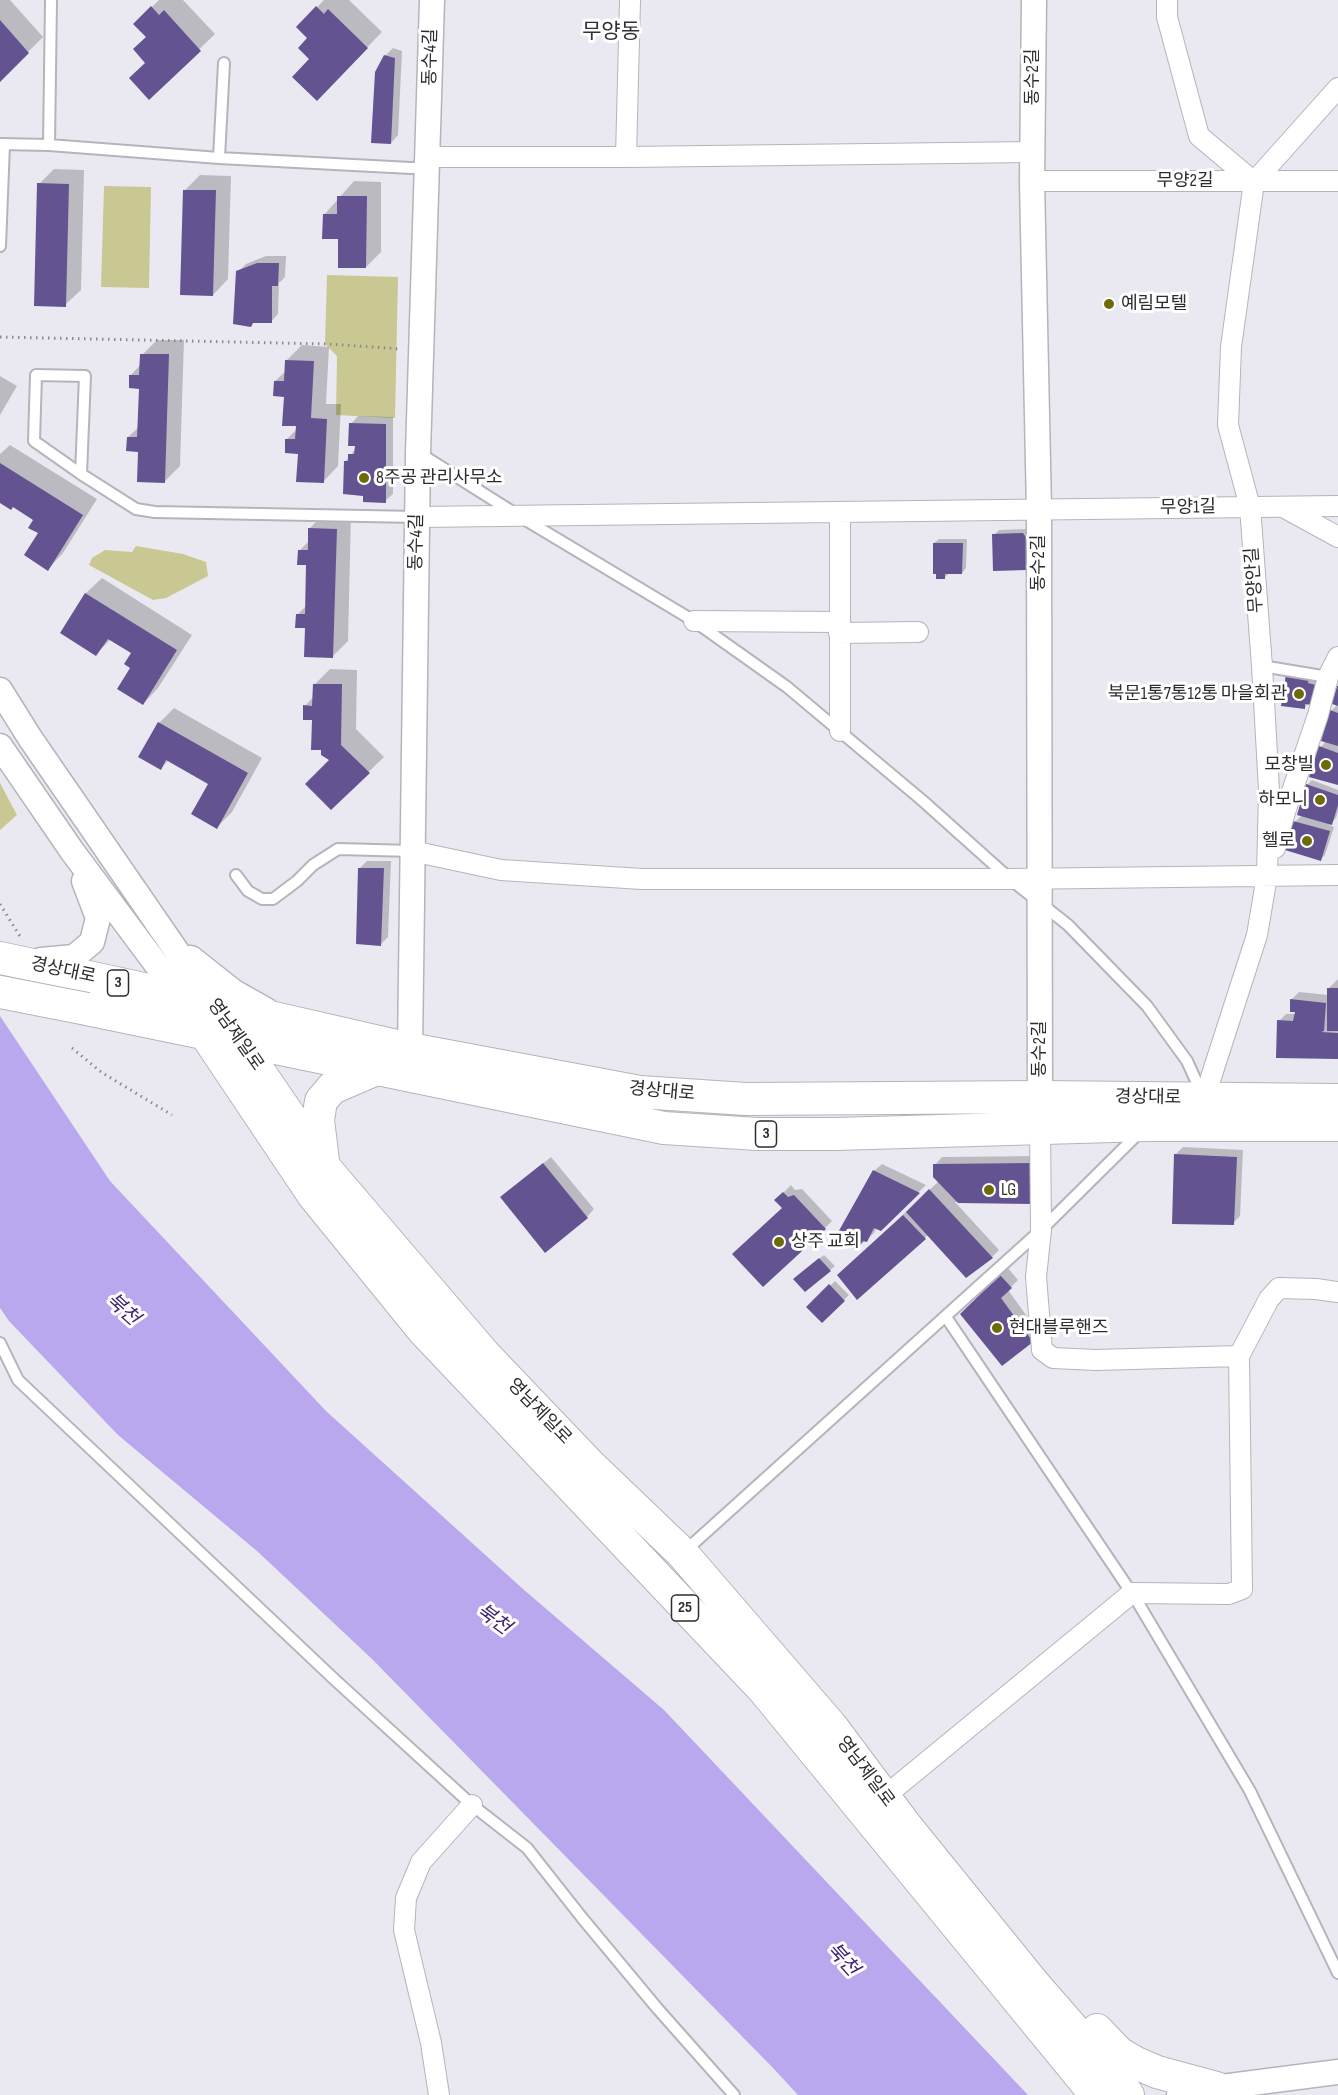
<!DOCTYPE html>
<html>
<head>
<meta charset="utf-8">
<style>
	body { margin:0 }
	canvas { display:block; background:#eae9f1 }
</style>
</head>
<body>
<canvas width="1338" height="2095"></canvas>
<script>
const c = document.querySelector('canvas').getContext('2d');
c.lineJoin = 'round';
function fill(path, color) { c.fillStyle = color; c.fill(path, 'evenodd'); }
const shape = rows => new Path2D(rows.map(r => 'M' + r).join(''));
function stroke(path, color, width, dash) { c.strokeStyle = color; c.lineWidth = width; c.lineCap = dash ? 'butt' : 'round'; c.setLineDash(dash || []); c.stroke(path); }
function write(font, color, halo, rows, align = 'center') {
  c.font = font + ' "Sofia Sans Condensed","Noto Sans KR",sans-serif'; c.lineWidth = 6; c.setLineDash([]); c.textBaseline = 'middle'; c.strokeStyle = halo; c.fillStyle = color; for (const [text, x, y, turn = 0] of rows) {
    c.save(); c.translate(x, y); c.rotate((+turn || 0) * Math.PI / 180); c.textAlign = isNaN(turn) ? turn : align; if (halo) c.strokeText(text, 0, 0); c.fillText(text, 0, 0); c.restore();
  }
}
fill(shape([
	[104,186,151,187,149,288,101,287],
	[327,275,398,277,395,418,336,415,337,356,325,344],
	[136,546,183,554,206,562,208,576,166,598,153,600,89,565,92,558,105,550,132,552],
	[0,783,17,815,0,830]
]), '#c9c892');
fill(shape([
	[0,1016,110,1181,326,1411,523,1589,664,1710,1028,2095,798,2095,774,2069,372,1659,257,1551,118,1435,9,1321,0,1308]
]), '#baa8ee');
fill(shape([
	[0,0,10,0,43,37,0,80],
	[159,0,183,0,215,34,149,98,147,37,135,24],
	[324,0,349,0,382,32,317,99,310,38,298,27],
	[393,48,402,51,398,135,391,143,385,56],
	[54,169,84,170,81,290,65,305,39,184],
	[200,175,231,176,228,279,213,295,185,190],
	[354,181,381,182,381,252,366,267,340,238,324,215],
	[266,256,286,256,285,277,279,283,278,314,271,322,255,321,250,326,238,272,246,264],
	[157,340,184,340,180,466,165,481,128,437,139,427,140,387,131,375,141,364,142,355],
	[302,345,329,347,326,404,341,404,338,466,323,482,287,439,297,429,297,425,285,395,275,381,286,371,286,361],
	[0,376,17,386,0,415],
	[358,416,393,417,393,494,385,501,365,494,345,462,356,448,351,424],
	[10,445,97,499,63,553,48,569,35,519,13,506,0,502,0,454],
	[325,513,351,514,348,641,333,656,297,615,307,605,308,564,299,551,309,541,310,528],
	[1028,529,1031,564,1027,568,994,535,999,530],
	[939,539,967,539,966,568,962,573,949,573,944,578,934,543],
	[102,578,192,635,158,688,143,704,132,667,133,653,111,639,96,654,62,633,86,593],
	[330,669,357,670,356,729,384,757,331,808,331,760,313,718,305,706,314,696,315,684],
	[1287,674,1320,680,1309,703,1304,708],
	[1338,689,1338,784,1321,747,1326,741,1331,711,1338,704],
	[174,708,262,758,232,812,217,827,210,784,169,760,161,768,159,723],
	[1312,780,1338,790,1338,812,1336,818,1329,825,1334,827,1325,855,1321,859,1295,822,1302,815,1307,785],
	[367,861,391,861,388,937,381,944,359,869],
	[1338,979,1338,1057,1279,1021,1286,1014,1301,1014,1291,1011,1292,999,1299,992,1329,995,1329,988],
	[1183,1147,1243,1150,1240,1216,1233,1223,1175,1155],
	[1040,1156,1031,1202,955,1202,999,1250,992,1257,929,1234,858,1298,846,1268,939,1181,935,1165,942,1157],
	[551,1157,594,1209,587,1217,510,1190],
	[882,1164,926,1185,881,1229,877,1227,874,1233,856,1249,874,1171],
	[791,1185,795,1190,802,1189,832,1221,825,1228,784,1207,776,1200],
	[824,1255,835,1266,805,1290,800,1274],
	[1008,1268,1018,1280,1008,1290,1039,1333,1032,1341,962,1314],
	[835,1281,849,1295,822,1321,808,1307]
]), '#0003');
fill(shape([
	[151,6,159,15,164,10,201,51,149,100,129,78,145,63,133,49,146,37,133,24],
	[316,6,324,14,328,9,368,48,317,101,292,77,309,59,298,48,307,38,296,27],
	[0,20,29,53,0,82],
	[384,55,395,58,391,144,371,143,375,72],
	[37,183,69,184,66,307,34,306],
	[183,190,216,190,213,296,180,295],
	[337,196,367,196,366,268,338,268,338,239,322,239,323,214,337,214],
	[257,263,279,263,278,286,272,286,272,323,253,323,251,327,233,324,236,271],
	[140,354,169,354,165,483,137,482,138,452,126,451,127,437,137,437,139,389,129,388,129,375,139,375],
	[285,360,314,361,311,418,327,419,324,483,296,482,298,454,285,453,285,439,295,439,296,426,282,426,284,397,273,396,274,381,284,381],
	[349,423,386,424,386,503,363,502,363,496,343,494,344,461,348,461,348,454,354,454,355,446,348,446],
	[0,463,83,515,48,571,24,555,38,533,28,528,33,520,13,507,11,510,0,503],
	[308,528,337,529,333,658,304,657,305,628,295,628,296,614,305,614,306,565,297,565,298,550,308,550],
	[1023,533,1027,539,1027,570,993,571,992,534],
	[933,543,963,543,962,574,945,574,945,579,936,579,936,574,933,574],
	[85,593,177,650,143,705,117,689,130,668,124,664,131,653,108,639,96,656,60,633],
	[1286,674,1309,677,1308,683,1316,685,1313,705,1305,704,1305,709,1281,706],
	[313,684,342,684,341,745,370,773,331,810,305,784,329,760,321,755,321,750,311,750,312,720,303,720,303,705,312,706],
	[1337,686,1338,686,1338,706,1332,704],
	[1330,710,1338,713,1338,746,1321,741],
	[158,722,248,773,217,829,191,814,208,784,166,760,161,770,138,757],
	[1319,746,1338,753,1338,785,1309,777],
	[1306,784,1338,795,1338,805,1332,825,1297,815],
	[1293,821,1330,831,1321,861,1285,850],
	[358,868,384,868,381,946,356,944],
	[1327,988,1338,988,1338,1031,1327,1031],
	[1290,999,1326,1003,1324,1031,1321,1032,1338,1033,1338,1059,1276,1058,1277,1020,1293,1021,1295,1012,1290,1012],
	[1174,1154,1237,1157,1234,1225,1172,1224],
	[543,1163,588,1218,545,1253,500,1197],
	[1033,1163,1032,1204,958,1203,933,1177,933,1164],
	[873,1170,920,1193,881,1231,874,1228,867,1242,863,1241,856,1251,836,1236],
	[929,1189,993,1258,966,1278,906,1212],
	[783,1192,788,1197,794,1195,826,1229,763,1287,732,1254,782,1208,774,1200],
	[903,1215,926,1239,857,1300,837,1275],
	[819,1258,831,1271,805,1292,793,1279],
	[1000,1275,1012,1288,1001,1298,1033,1342,1002,1366,960,1314],
	[829,1284,845,1301,822,1323,806,1307]
]), '#645391');
const service = shape([
	[0,144,49,145,219,158,411,168,428,167],
	[49,145,51,0],
	[219,158,224,63],
	[0,246,4,144],
	[419,453,519,516,694,621,787,687,923,801,1010,879,1068,925,1147,1006,1187,1061,1202,1094],
	[81,474,85,376,36,375,34,441,81,474,136,509,155,512,417,517],
	[1262,666,1328,677],
	[236,875,248,891,262,899,273,899,297,881,313,865,338,849,412,851],
	[946,1317,1137,1601,1250,1791,1338,1973],
	[0,1343,18,1380,334,1679,472,1805,527,1848,583,1919,657,2008,734,2095],
	[685,1551,1041,1230,1141,1131]
]);
const minor = shape([
	[1167,0,1167,17,1199,136,1254,182],
	[428,157,626,157,1033,152],
	[626,157,630,0],
	[1032,181,1338,181],
	[1285,508,1338,537],
	[840,512,840,731],
	[417,517,1338,506],
	[694,621,839,622],
	[839,633,918,632],
	[1275,848,1285,812,1318,715,1328,677,1338,657],
	[412,851,501,870,642,879,1010,879,1338,875],
	[1204,1099,1257,935,1267,876,1269,790,1262,666,1250,507,1228,425,1231,347,1254,182,1338,88],
	[1040,1127,1041,1230,1036,1277,1042,1350,1053,1358,1096,1360,1239,1356,1269,1299,1279,1288,1316,1289,1338,1292],
	[884,1797,1132,1593,1229,1594,1242,1589,1239,1356],
	[439,2095,431,2043,404,1930,406,1898,421,1862,472,1805]
]);
const tertiary = shape([
	[1034,0,1032,181,1039,510,1040,1113],
	[0,690,30,738,213,1004],
	[0,746,72,851,180,996],
	[191,958,234,992,266,1010],
	[41,960,74,957,92,942,98,918,84,881],
	[410,1049,418,453,432,0],
	[1179,2095,1206,2089,1338,2072]
]);
const primary = shape([
	[0,958,213,1004,410,1049,640,1092,746,1099,1040,1097,1338,1100],
	[180,996,314,1196,423,1330,764,1690,1096,2095],
	[213,1004,325,1168,484,1354,589,1464,682,1553,832,1727,906,1826,1034,1984,1114,2076,1128,2095],
	[87,1009,664,1128,757,1134,836,1134,1148,1125,1338,1125],
	[323,1161,318,1120,321,1101,332,1088,374,1070],
	[1097,2030,1119,2053,1136,2063,1157,2072,1216,2088,1211,2095]
]);
stroke(service, '#b5b4bc', 14);
stroke(minor, '#b5b4bc', 22);
stroke(tertiary, '#b5b4bc', 27);
stroke(primary, '#b5b4bc', 34);
stroke(shape([
	[0,337,328,344,401,349],
	[0,904,21,938],
	[72,1048,101,1072,172,1115]
]), '#8b8a90', 3, [1.5, 4.5]);
stroke(service, '#fff', 10);
stroke(minor, '#fff', 20);
stroke(tertiary, '#fff', 24);
stroke(primary, '#fff', 32);
const primaryBridge = shape([
	[0,992,87,1009]
]);
stroke(primaryBridge, '#b5b4bc', 34, []);
stroke(primaryBridge, '#fff', 32);
for (const [x, y, r, color] of [
	[1109,304,6,"#6e6b07"],
	[364,478,6,"#6e6b07"],
	[1299,694,6,"#6e6b07"],
	[1326,765,6,"#6e6b07"],
	[1320,800,6,"#6e6b07"],
	[1307,841,6,"#6e6b07"],
	[989,1190,6,"#6e6b07"],
	[779,1242,6,"#6e6b07"],
	[997,1328,6,"#6e6b07"]
]) { const dot = new Path2D(); dot.arc(x, y, r, 0, 2 * Math.PI); c.fillStyle = color; c.fill(dot); stroke(dot, '#fff', 2); }
for (const [x, y, w] of [
	[118,983,21],
	[766,1134,21],
	[685,1608,27]
]) { const box = new Path2D(); box.roundRect(x - w / 2, y - 13, w, 26, 4.5); c.fillStyle = '#fff'; c.fill(box); stroke(box, '#2d2d30', 1.5); }
write('bold 16px', '#2d2d30', null, [
	["3",118,983],
	["3",766,1134],
	["25",685,1608]
]);
write('18px', '#2d2d30', '#fff', [
	["동수4길",431,57,-89],
	["동수2길",1033,77,-90],
	["무양2길",1185,181],
	["무양1길",1188,508,-1],
	["동수4길",417,542,-89],
	["동수2길",1039,563,-90],
	["무양안길",1255,580,-94],
	["경상대로",63,971,12],
	["영남제일로",235,1035,55],
	["동수2길",1040,1049,-90],
	["경상대로",662,1092,5],
	["경상대로",1148,1098,1],
	["영남제일로",539,1412,46],
	["영남제일로",865,1772,53]
]);
write('18px', '#2d2d30', '#fff', [
	["예림모텔",1121,304],
	["8주공 관리사무소",376,478],
	["북문1통7통12통 마을회관",1287,694,"right"],
	["모창빌",1314,765,"right"],
	["하모니",1308,800,"right"],
	["헬로",1295,841,"right"],
	["LG",1001,1190],
	["상주 교회",791,1242],
	["현대블루핸즈",1009,1328]
], 'left');
write('italic 20px', '#412574', '#fff', [
	["북천",122,1310,42],
	["북천",493,1620,36],
	["북천",842,1960,48]
]);
write('21px', '#302f35', '#fff', [
	["무양동",611,33]
]);
</script>
</body>
</html>
